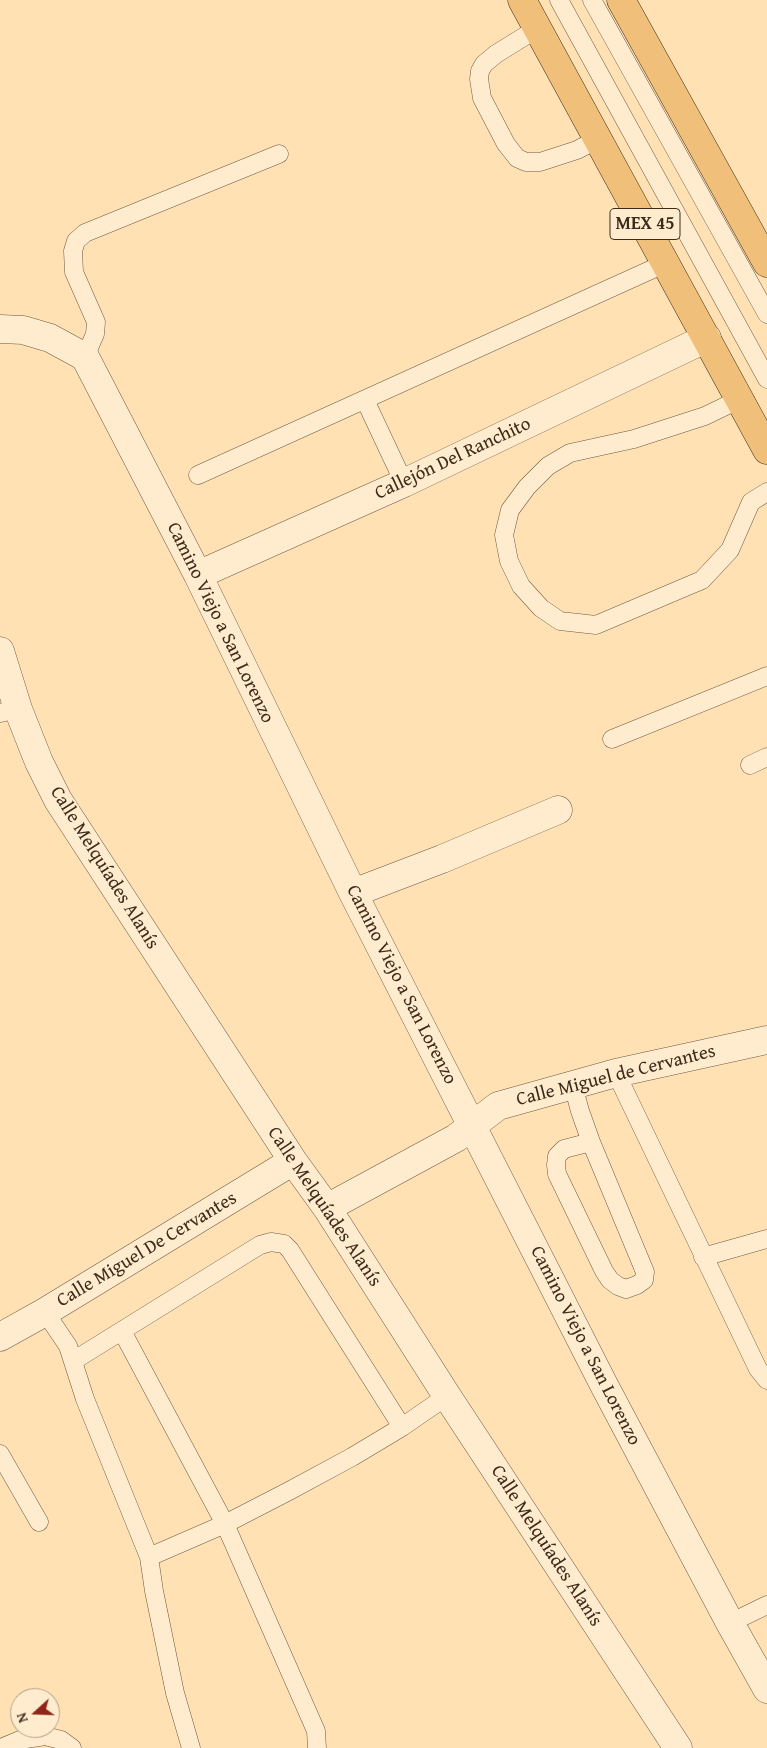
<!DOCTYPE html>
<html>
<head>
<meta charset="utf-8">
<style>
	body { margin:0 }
	#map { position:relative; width:767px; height:1748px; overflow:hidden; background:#ffe1b4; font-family:"Gentium Book Plus",serif }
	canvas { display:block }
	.north { position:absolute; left:10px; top:1688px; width:50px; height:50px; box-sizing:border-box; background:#ffecce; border:1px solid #b29f86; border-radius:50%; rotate:250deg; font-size:14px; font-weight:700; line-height:20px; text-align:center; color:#3f2b1b }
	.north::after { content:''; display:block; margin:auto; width:18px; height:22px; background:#8f2418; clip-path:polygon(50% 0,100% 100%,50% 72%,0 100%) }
</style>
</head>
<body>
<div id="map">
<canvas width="767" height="1748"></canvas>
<div class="north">N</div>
</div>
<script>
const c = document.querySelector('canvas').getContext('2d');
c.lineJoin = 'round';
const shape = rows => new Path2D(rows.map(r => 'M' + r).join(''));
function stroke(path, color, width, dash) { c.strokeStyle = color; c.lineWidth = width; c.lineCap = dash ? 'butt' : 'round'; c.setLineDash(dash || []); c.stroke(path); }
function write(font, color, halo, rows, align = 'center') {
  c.font = font + ' "Gentium Book Plus",serif'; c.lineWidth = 4; c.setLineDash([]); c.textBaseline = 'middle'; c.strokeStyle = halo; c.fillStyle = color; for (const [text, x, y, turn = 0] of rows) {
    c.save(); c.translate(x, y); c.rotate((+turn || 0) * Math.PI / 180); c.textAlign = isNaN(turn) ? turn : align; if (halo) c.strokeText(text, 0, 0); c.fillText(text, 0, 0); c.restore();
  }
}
const service = shape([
	[559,0,767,379],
	[592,0,767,314],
	[538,28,496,54,484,64,480,71,479,79,482,98,506,144,517,158,526,162,540,162,577,150,598,139],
	[85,357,95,334,96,322,74,272,73,251,76,241,85,233,279,154],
	[740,399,705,416,634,439,570,453,548,466,527,487,510,510,504,535,509,561,521,586,541,608,560,621,596,625,702,580,730,550,751,502,767,492],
	[365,400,404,483],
	[198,475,666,263],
	[0,713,18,709],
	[612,739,767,676],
	[750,765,767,757],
	[616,1073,758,1369,767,1380],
	[573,1085,580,1111,591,1142,564,1149,557,1156,556,1165,557,1174,604,1271,610,1280,618,1286,626,1289,637,1285,644,1280,645,1272,591,1142],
	[703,1257,767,1239],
	[45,1312,68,1346,85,1399,149,1557,154,1591,175,1693,191,1748],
	[122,1331,225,1524,316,1731,317,1748],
	[73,1361,260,1245,271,1242,284,1244,290,1250,402,1427],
	[0,1454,39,1522],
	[149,1557,225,1524,289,1491,352,1457,402,1427,447,1396],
	[730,1623,767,1605],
	[1,1748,20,1740,45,1736,61,1740,72,1748]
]);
const minor = shape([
	[0,329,23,330,50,338,85,357,198,575,353,893,604,1385,730,1623,767,1689],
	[198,575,404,483,707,338],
	[0,651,18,709,39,762,58,800,293,1161,327,1208,447,1396,678,1748],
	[353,893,442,859,558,810],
	[327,1208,456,1138,498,1106,616,1073,767,1040],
	[0,1337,45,1312,293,1161]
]);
const primary = shape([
	[522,0,767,450],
	[621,0,767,263]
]);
stroke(service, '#6f5841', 19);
stroke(minor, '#6f5841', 29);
stroke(primary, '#3f2b1b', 29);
stroke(service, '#ffecce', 18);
stroke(minor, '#ffecce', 28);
stroke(primary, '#f0c07a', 28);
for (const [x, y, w] of [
	[645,224,70]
]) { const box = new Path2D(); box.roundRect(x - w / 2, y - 15.5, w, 31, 4); c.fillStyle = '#ffecce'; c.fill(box); stroke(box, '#3f2b1b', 1); }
write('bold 18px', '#3f2b1b', null, [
	["MEX 45",645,224]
]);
write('19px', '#3f2b1b', '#ffecce', [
	["Callejón Del Ranchito",453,459,-25],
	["Camino Viejo a San Lorenzo",220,623,64],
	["Calle Melquíades Alanís",104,868,58],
	["Camino Viejo a San Lorenzo",401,985,63],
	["Calle Miguel de Cervantes",616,1076,-14],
	["Calle Melquíades Alanís",324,1207,56],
	["Calle Miguel De Cervantes",147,1250,-31],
	["Camino Viejo a San Lorenzo",585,1346,63],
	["Calle Melquíades Alanís",546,1546,57]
]);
</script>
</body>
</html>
